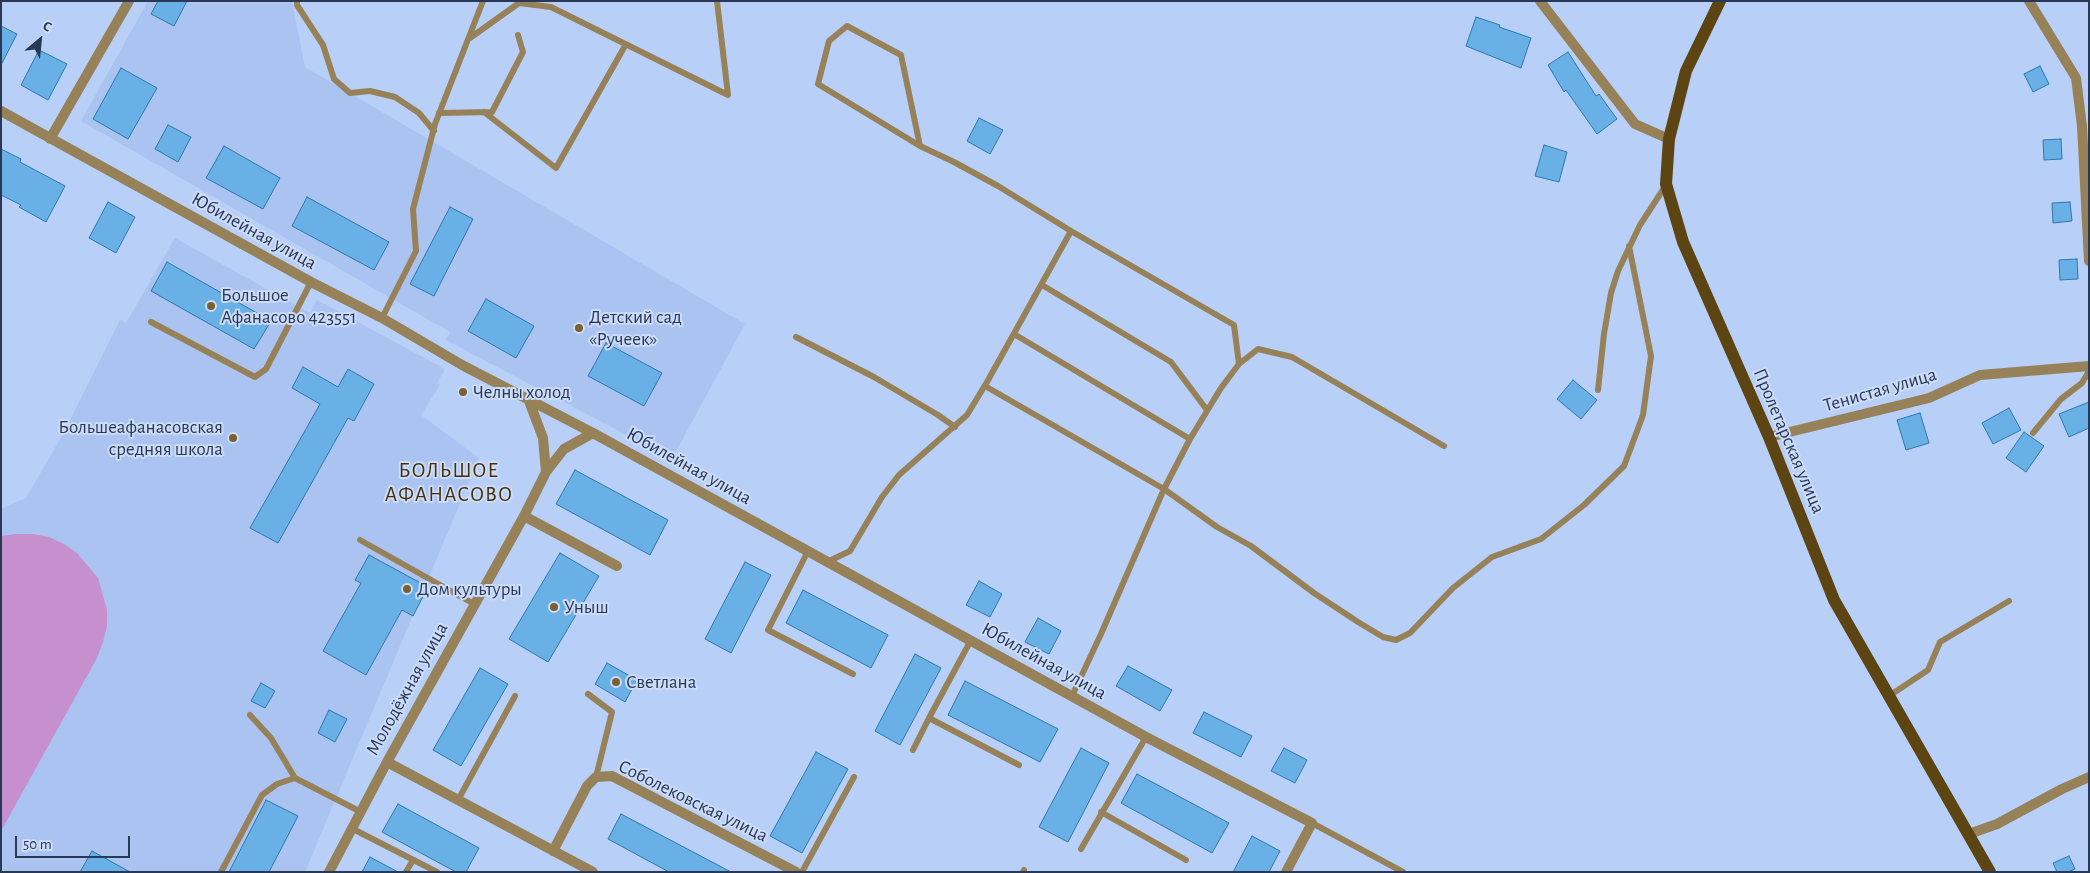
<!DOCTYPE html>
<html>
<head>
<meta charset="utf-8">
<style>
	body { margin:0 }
	#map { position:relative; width:2090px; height:873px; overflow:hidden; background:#b8cff8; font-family:"Alegreya Sans",sans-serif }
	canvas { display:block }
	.frame { position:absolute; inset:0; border:2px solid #293854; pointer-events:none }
	.north { position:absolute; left:15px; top:15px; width:50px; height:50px; -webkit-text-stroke:4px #ccdbf8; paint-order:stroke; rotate:28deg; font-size:14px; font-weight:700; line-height:20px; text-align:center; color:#293854 }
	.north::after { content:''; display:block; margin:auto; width:18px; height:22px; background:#293854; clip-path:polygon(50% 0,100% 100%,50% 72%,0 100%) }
	.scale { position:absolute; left:15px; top:836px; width:115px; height:22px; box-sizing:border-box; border:2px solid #293854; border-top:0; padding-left:6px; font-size:15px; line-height:18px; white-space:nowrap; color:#293854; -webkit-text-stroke:4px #ccdbf8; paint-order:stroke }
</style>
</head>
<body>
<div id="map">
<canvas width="2090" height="873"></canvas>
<div class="frame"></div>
<div class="north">С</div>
<div class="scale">50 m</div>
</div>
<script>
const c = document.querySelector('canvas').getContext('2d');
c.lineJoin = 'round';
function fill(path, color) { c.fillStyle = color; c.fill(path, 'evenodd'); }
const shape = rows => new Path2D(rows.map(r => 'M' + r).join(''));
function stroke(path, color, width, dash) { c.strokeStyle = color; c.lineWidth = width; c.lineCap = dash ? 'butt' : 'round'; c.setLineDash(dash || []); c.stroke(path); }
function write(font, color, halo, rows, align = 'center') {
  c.font = font + ' "Alegreya Sans",sans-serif'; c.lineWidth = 4; c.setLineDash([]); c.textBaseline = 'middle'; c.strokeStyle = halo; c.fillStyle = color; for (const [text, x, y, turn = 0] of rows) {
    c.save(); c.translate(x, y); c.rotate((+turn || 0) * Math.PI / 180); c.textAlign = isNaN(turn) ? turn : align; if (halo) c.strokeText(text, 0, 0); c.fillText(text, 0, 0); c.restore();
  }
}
fill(shape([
	[148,1,292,1,305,67,745,324,672,459,446,340,450,332,81,121],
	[175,238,310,313,317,300,445,369,437,383,440,385,421,415,479,458,305,872,1,872,1,509,26,498,63,434,120,320,126,323]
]), '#abc3f1');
fill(shape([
	[16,534,33,534,49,537,64,544,77,553,98,578,107,610,107,626,103,642,97,658,1,831,1,536]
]), '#c68fcd');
const building = shape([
	[158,1,187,1,174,26,151,14,158,1],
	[1476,17,1500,25,1499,27,1531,38,1521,68,1466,46,1476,17],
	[1,26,17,34,1,65,1,26],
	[39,50,67,64,48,100,21,85,39,50],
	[1568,52,1596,96,1599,94,1617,119,1597,134,1566,90,1564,92,1548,65,1568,52],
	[2040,66,2049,84,2033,92,2024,74,2040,66],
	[121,68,157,88,128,139,93,119,121,68],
	[979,118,1003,130,990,154,967,141,979,118],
	[168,125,191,137,178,162,155,149,168,125],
	[2061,139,2062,159,2044,160,2043,140,2061,139],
	[1544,145,1567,152,1559,182,1535,176,1544,145],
	[224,146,280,178,263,209,206,178,224,146],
	[1,149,21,159,20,162,65,186,46,222,19,207,21,205,1,195,1,149],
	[307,197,389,242,374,270,292,226,307,197],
	[108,202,135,217,116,253,89,238,108,202],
	[2070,202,2072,221,2053,223,2052,203,2070,202],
	[450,207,473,219,434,296,410,284,450,207],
	[2077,259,2078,279,2060,280,2059,260,2077,259],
	[167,262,271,321,254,349,151,291,167,262],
	[486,299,534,326,516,358,468,331,486,299],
	[606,343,662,373,644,406,588,376,606,343],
	[303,367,338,387,348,369,374,384,354,421,348,418,278,543,250,528,320,404,292,388,303,367],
	[1573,380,1597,400,1581,419,1557,399,1573,380],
	[2089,402,2089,428,2069,437,2059,414,2089,402],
	[2009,408,2021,430,1993,444,1982,423,2009,408],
	[1920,413,1929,443,1906,450,1897,420,1920,413],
	[2024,432,2044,446,2026,472,2006,458,2024,432],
	[575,470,668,520,650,555,556,504,575,470],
	[560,553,599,576,548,662,509,639,560,553],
	[369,555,428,587,413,616,402,610,366,675,323,651,361,583,355,580,369,555],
	[745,562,771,575,731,653,705,639,745,562],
	[979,581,1002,594,990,617,966,605,979,581],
	[803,590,888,635,871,668,786,623,803,590],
	[1038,618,1061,631,1049,654,1025,642,1038,618],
	[915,654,941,668,900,745,875,731,915,654],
	[607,663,637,680,625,702,595,684,607,663],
	[1128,666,1172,690,1160,711,1116,686,1128,666],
	[480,668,508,684,461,766,433,750,480,668],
	[965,681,1058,729,1040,762,948,715,965,681],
	[261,683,275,691,265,708,251,701,261,683],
	[329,710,347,719,335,742,318,733,329,710],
	[1204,712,1252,736,1241,757,1193,733,1204,712],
	[1081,748,1109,763,1068,842,1039,827,1081,748],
	[1284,748,1307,760,1295,783,1271,771,1284,748],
	[816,752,848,769,802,853,770,836,816,752],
	[1137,774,1229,823,1212,853,1121,803,1137,774],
	[266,800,298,816,269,872,229,872,266,800],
	[398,804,479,848,466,872,456,872,382,832,398,804],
	[621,814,731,872,669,872,608,839,621,814],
	[1252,836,1280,851,1269,872,1233,872,1252,836],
	[92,851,130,872,80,872,92,851],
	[2069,856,2075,869,2068,872,2057,872,2053,863,2069,856],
	[370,857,398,872,362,872,370,857]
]);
fill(building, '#69b0e6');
stroke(building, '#2e78aa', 1);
stroke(shape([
	[297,1,297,5,323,45,334,79,350,93,370,91,395,97,419,113,434,131],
	[470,38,519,3,551,7,728,95,717,1],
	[484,112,556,168,626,44],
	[439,113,492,112,523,52,518,35],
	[1071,231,1234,325,1239,364,1221,388,1190,439,1164,489,1101,634,1072,696],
	[1042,285,1171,362,1207,410],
	[382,318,416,251,413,209,435,124,483,1],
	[151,322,255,377,266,369,311,282],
	[1014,334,1190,439],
	[796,337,874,377,938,415,955,427],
	[1239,364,1258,349,1292,357,1444,446],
	[985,386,1164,489,1217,527,1251,546,1314,593,1358,622,1383,637,1396,640,1410,633,1453,588,1492,557,1541,539,1584,505,1624,466,1643,415,1651,356,1629,246],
	[1598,390,1604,334,1611,293,1618,271,1640,225,1666,185],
	[2033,433,2061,399,2082,383,2089,371],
	[360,540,474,604],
	[808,551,768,630,853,674],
	[827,562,850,551,882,497,899,475,967,415,987,382,1071,231,998,186,954,162,920,146,818,84,829,41,847,26,901,55,920,146],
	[971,640,929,718,1019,765],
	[588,694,612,712,596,777],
	[1889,696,1928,670,1940,642,2009,601],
	[250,715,271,738,295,778],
	[913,750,929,718],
	[458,800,515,696],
	[1101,812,1186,860],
	[1312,823,1403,872],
	[353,829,437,872],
	[1081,849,1146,737],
	[221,872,262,795,277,784,295,778,361,812],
	[406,872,413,860],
	[802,872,854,777],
	[1023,872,1024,870]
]), '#978158', 6);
stroke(shape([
	[1540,1,1635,124,1669,139],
	[2029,1,2076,78,2082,126,2089,261],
	[1,111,311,282,382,318,462,365,593,433,1146,737,1312,823,1286,872],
	[50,139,129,1],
	[1769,437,1929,398,1980,375,2089,366],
	[546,472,564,449,593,433],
	[524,516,617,566],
	[387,762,593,872],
	[1969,834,1997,824,2062,789,2089,777],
	[553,851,587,786,596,777,612,776,796,872],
	[329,872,387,762,524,516,546,472,543,438,529,401]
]), '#978158', 10);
stroke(shape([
	[1720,1,1686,71,1669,139,1666,184,1683,242,1769,437,1834,600,1990,872]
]), '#5c4513', 12);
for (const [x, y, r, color] of [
	[211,306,5,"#796131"],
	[579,328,5,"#796131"],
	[463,392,5,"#796131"],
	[233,438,5,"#796131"],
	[407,589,5,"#796131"],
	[554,607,5,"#796131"],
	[616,682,5,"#796131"]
]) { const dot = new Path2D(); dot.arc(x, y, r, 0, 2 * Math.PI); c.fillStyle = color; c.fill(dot); stroke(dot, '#ccdbf8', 2); }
write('19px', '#293854', '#ccdbf8', [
	["Юбилейная улица",254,231,29],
	["Тенистая улица",1880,390,-16],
	["Пролетарская улица",1789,441,67],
	["Юбилейная улица",689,466,29],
	["Юбилейная улица",1044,661,29],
	["Молодёжная улица",407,689,-61],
	["Соболековская улица",693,801,26]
]);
write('19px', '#293854', '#ccdbf8', [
	["Большое",221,295],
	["Афанасово 423551",221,317],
	["Детский сад",589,317],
	["«Ручеек»",589,339],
	["Челны холод",473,392],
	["Большеафанасовская",223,427,"right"],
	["средняя школа",223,449,"right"],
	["Дом культуры",417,589],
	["Уныш",564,607],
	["Светлана",626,682]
], 'left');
c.letterSpacing = '1px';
write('21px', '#443109', '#ccdbf8', [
	["БОЛЬШОЕ",449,471],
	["АФАНАСОВО",449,495]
]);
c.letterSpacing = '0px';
</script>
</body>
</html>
